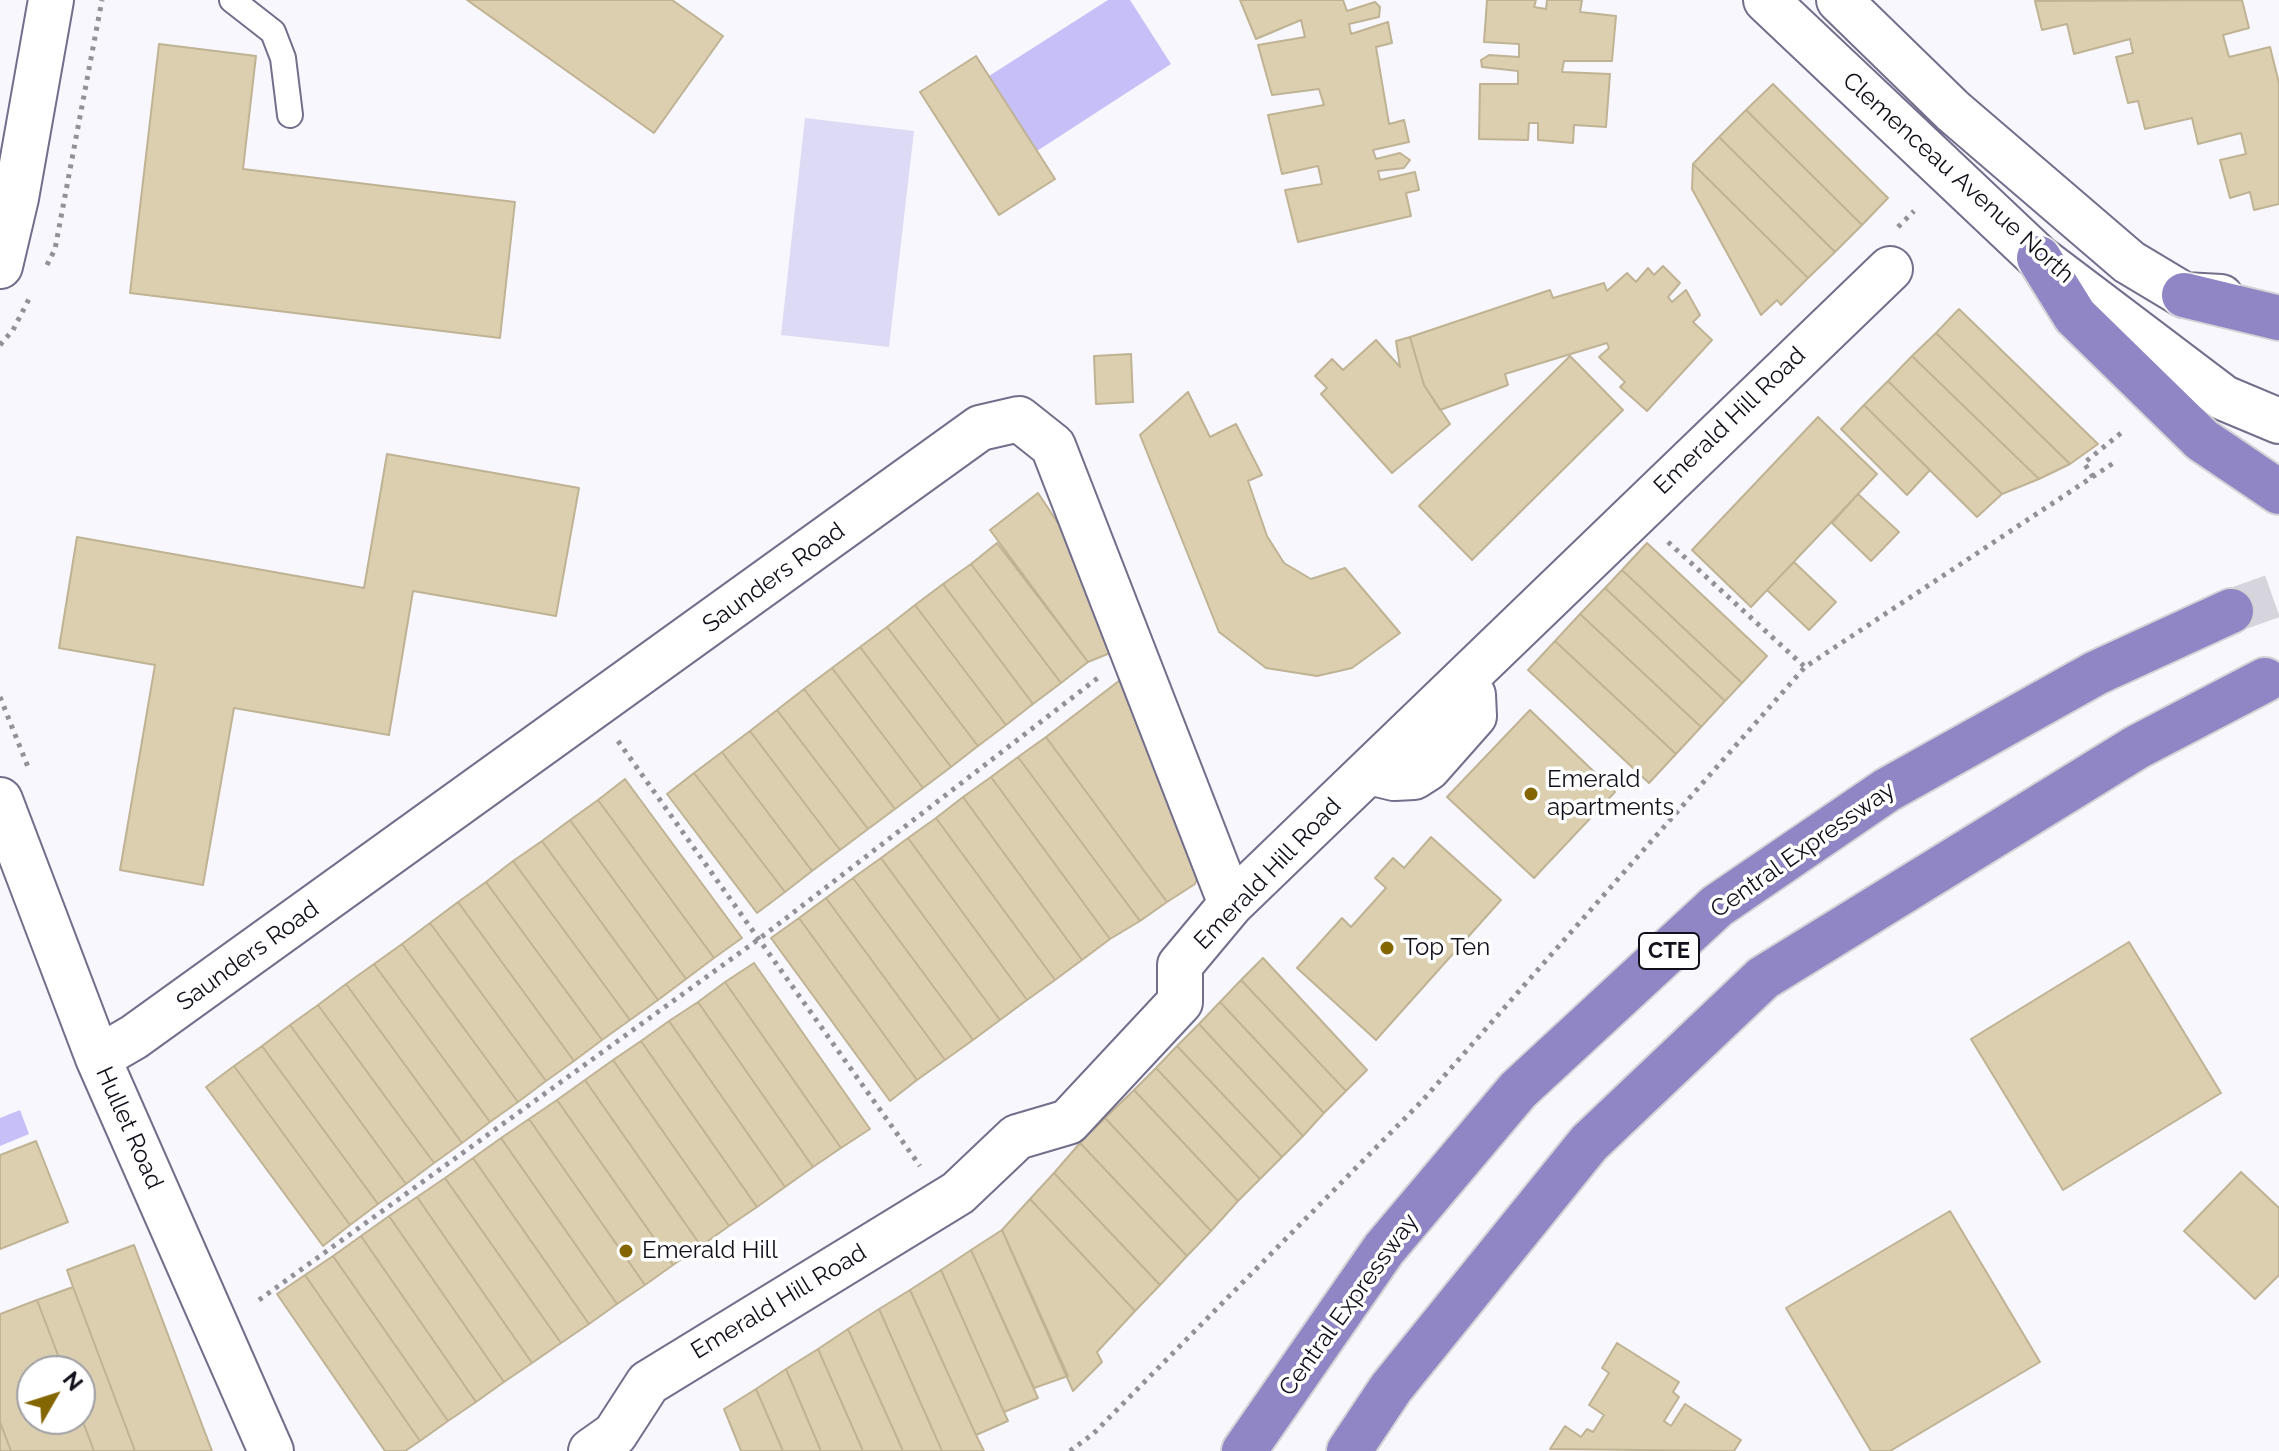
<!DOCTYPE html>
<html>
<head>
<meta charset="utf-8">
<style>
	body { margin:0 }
	#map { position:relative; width:2279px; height:1451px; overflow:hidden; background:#f8f7fe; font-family:Raleway,sans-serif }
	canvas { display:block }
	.north { position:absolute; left:16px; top:1355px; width:80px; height:80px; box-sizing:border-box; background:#fff; border:2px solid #a09fa4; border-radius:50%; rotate:51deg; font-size:22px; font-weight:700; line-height:32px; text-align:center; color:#12101b }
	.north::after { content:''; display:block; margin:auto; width:28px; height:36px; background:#846600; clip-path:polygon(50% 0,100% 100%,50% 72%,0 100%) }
</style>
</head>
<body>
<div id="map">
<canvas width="2279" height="1451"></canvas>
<div class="north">N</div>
</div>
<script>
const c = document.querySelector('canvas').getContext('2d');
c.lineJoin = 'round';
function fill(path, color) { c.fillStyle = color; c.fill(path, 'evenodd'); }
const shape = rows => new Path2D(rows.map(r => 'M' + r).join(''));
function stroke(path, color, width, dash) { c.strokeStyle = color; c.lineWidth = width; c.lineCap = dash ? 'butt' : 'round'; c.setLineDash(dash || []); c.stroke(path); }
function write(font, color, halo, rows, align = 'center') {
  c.font = font + ' Raleway,sans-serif'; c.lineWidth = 7; c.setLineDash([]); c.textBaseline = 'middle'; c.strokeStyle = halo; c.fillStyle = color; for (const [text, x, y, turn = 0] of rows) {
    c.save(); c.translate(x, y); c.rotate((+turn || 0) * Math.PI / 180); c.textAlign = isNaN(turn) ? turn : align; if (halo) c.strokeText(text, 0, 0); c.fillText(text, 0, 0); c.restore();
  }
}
fill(shape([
	[805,118,914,131,889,347,781,335]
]), '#dddaf6');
fill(shape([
	[1108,0,1130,0,1171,64,1037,151,989,76],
	[20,1110,29,1134,0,1146,0,1118]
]), '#c7bff7');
const building = shape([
	[467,0,672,0,723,36,654,133,467,0],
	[1240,0,1343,0,1347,11,1375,2,1380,7,1379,17,1349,24,1351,34,1388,22,1392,43,1376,47,1389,124,1404,120,1409,142,1373,150,1376,159,1400,153,1410,160,1404,168,1378,171,1380,180,1415,172,1419,190,1406,193,1411,216,1298,242,1285,190,1322,184,1318,166,1282,174,1268,115,1324,105,1319,89,1272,95,1258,45,1305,37,1301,20,1256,39,1240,0],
	[1487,0,1536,0,1534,7,1546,9,1547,0,1582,0,1580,12,1616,16,1612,61,1564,61,1562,72,1610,74,1606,127,1574,125,1573,143,1538,140,1538,123,1529,123,1528,140,1479,139,1480,84,1518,84,1518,71,1482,67,1481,60,1489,55,1519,57,1519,44,1484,42,1487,0],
	[2242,0,2249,28,2223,35,2229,57,2270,47,2279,83,2279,204,2254,210,2250,192,2230,198,2220,160,2246,154,2241,133,2198,144,2192,118,2145,129,2138,101,2128,103,2116,57,2133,53,2130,39,2074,54,2067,24,2042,30,2035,1,2242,0],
	[159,44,256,56,243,169,515,202,500,338,130,293,159,44],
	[976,56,1055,179,999,215,920,92,976,56],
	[1773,84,1888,198,1862,225,1746,110,1773,84],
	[1746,110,1862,225,1835,252,1719,137,1746,110],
	[1719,137,1835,252,1808,278,1693,164,1719,137],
	[1693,164,1808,278,1781,305,1777,300,1761,315,1692,189,1693,164],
	[1663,266,1680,283,1668,297,1672,302,1686,290,1700,315,1693,322,1712,340,1647,411,1620,387,1625,382,1599,357,1609,348,1607,343,1505,374,1508,385,1440,410,1424,385,1410,337,1550,290,1553,298,1604,283,1607,291,1627,273,1636,282,1648,268,1654,275,1663,266],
	[1959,309,2098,444,2070,464,1936,333,1959,309],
	[1936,333,2070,464,2039,479,1912,356,1936,333],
	[1410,337,1424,385,1450,424,1392,473,1321,394,1327,388,1315,376,1332,359,1343,370,1376,340,1400,367,1396,341,1410,337],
	[1131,354,1133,402,1096,404,1094,356,1131,354],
	[1570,356,1623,410,1472,560,1419,506,1570,356],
	[1912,356,2039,479,2002,494,1888,381,1912,356],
	[1888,381,2002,494,1977,517,1864,405,1888,381],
	[1188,392,1210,437,1236,424,1262,475,1248,481,1267,536,1284,563,1311,579,1345,568,1400,633,1352,668,1317,676,1266,668,1219,632,1140,435,1188,392],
	[1864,405,1930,470,1907,495,1841,429,1864,405],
	[1818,417,1877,474,1751,607,1692,550,1818,417],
	[387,454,579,488,556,616,413,591,389,735,234,708,203,885,120,870,155,665,59,648,77,537,364,588,387,454],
	[1038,493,1060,526,1110,653,1088,662,990,530,1038,493],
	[1858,494,1899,532,1871,561,1832,523,1858,494],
	[997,543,1088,662,1061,683,971,564,997,543],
	[1647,543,1767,656,1742,683,1622,570,1647,543],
	[1794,562,1836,602,1809,630,1767,590,1794,562],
	[971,564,1061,683,1033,704,943,584,971,564],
	[1622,570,1742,683,1725,701,1605,588,1622,570],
	[943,584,1033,704,1006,725,915,605,943,584],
	[1605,588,1725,701,1701,727,1580,614,1605,588],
	[915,605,1006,725,978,746,887,627,915,605],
	[1580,614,1701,727,1676,754,1555,641,1580,614],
	[887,627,978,746,951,767,860,647,887,627],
	[1555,641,1676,754,1649,783,1528,670,1555,641],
	[860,647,951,767,923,788,832,668,860,647],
	[832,668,923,788,895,809,804,689,832,668],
	[1124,677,1198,875,1195,884,1167,902,1046,737,1124,677],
	[804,689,895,809,868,829,777,710,804,689],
	[777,710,868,829,840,850,750,731,777,710],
	[1530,710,1615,792,1534,878,1447,797,1530,710],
	[750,731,840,850,812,871,722,752,750,731],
	[1046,737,1167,902,1140,921,1018,757,1046,737],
	[722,752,812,871,785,892,694,773,722,752],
	[1018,757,1140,921,1110,939,991,777,1018,757],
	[694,773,785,892,757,913,667,794,694,773],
	[991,777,1110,939,1082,960,963,797,991,777],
	[625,779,742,938,714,958,598,800,625,779],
	[963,797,1082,960,1055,980,936,818,963,797],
	[598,800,714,958,686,979,570,820,598,800],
	[936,818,1055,980,1027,1000,908,838,936,818],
	[570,820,686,979,658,1000,542,841,570,820],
	[1431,837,1501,900,1376,1040,1297,968,1342,918,1351,927,1386,888,1375,878,1393,858,1404,868,1431,837],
	[908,838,1027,1000,1000,1020,881,858,908,838],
	[542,841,658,1000,630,1020,513,861,542,841],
	[881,858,1000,1020,973,1040,853,878,881,858],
	[513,861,630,1020,602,1040,486,882,513,861],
	[853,878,973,1040,945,1060,826,898,853,878],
	[486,882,602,1040,574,1061,458,902,486,882],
	[826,898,945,1060,917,1080,799,918,826,898],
	[458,902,574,1061,546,1081,430,923,458,902],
	[799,918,917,1080,890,1101,771,938,799,918],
	[430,923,546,1081,518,1102,402,944,430,923],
	[2129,942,2221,1093,2063,1190,1971,1039,2129,942],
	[402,944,518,1102,490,1122,374,964,402,944],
	[1263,958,1367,1070,1346,1091,1241,980,1263,958],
	[754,963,870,1129,841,1148,725,982,754,963],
	[374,964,490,1122,462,1143,346,984,374,964],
	[1241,980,1346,1091,1324,1113,1220,1002,1241,980],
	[725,982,841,1148,813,1167,698,1002,725,982],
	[346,984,462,1143,434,1163,318,1005,346,984],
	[698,1002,813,1167,785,1187,669,1021,698,1002],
	[1220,1002,1324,1113,1303,1136,1199,1024,1220,1002],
	[318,1005,434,1163,406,1184,290,1025,318,1005],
	[669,1021,785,1187,757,1207,641,1041,669,1021],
	[1199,1024,1303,1136,1282,1157,1177,1046,1199,1024],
	[290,1025,406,1184,378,1204,262,1046,290,1025],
	[641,1041,757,1207,729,1226,613,1060,641,1041],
	[262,1046,378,1204,350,1225,234,1066,262,1046],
	[1177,1046,1282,1157,1260,1179,1156,1068,1177,1046],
	[613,1060,729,1226,701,1246,585,1080,613,1060],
	[234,1066,350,1225,323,1246,206,1087,234,1066],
	[1156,1068,1260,1179,1238,1201,1134,1090,1156,1068],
	[585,1080,701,1246,673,1265,557,1100,585,1080],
	[1134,1090,1238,1201,1211,1231,1105,1118,1134,1090],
	[557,1100,673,1265,645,1285,529,1119,557,1100],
	[1105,1118,1211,1231,1187,1256,1080,1143,1105,1118],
	[529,1119,645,1285,617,1304,501,1138,529,1119],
	[501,1138,617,1304,589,1324,473,1158,501,1138],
	[36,1141,68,1222,0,1249,0,1155,36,1141],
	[1080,1143,1187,1256,1160,1285,1054,1173,1080,1143],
	[473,1158,589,1324,561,1343,445,1178,473,1158],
	[2241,1172,2279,1208,2279,1275,2255,1299,2184,1231,2241,1172],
	[1054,1173,1160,1285,1135,1311,1030,1199,1054,1173],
	[445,1178,561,1343,532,1363,417,1197,445,1178],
	[417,1197,532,1363,504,1382,389,1216,417,1197],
	[1030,1199,1135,1311,1097,1352,1102,1362,1073,1391,1002,1230,1030,1199],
	[1950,1211,2040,1362,1890,1451,1871,1451,1786,1308,1950,1211],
	[389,1216,504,1382,476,1402,361,1236,389,1216],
	[1002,1230,1068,1376,1034,1388,971,1250,1002,1230],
	[361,1236,476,1402,448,1421,333,1256,361,1236],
	[134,1245,212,1451,135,1451,73,1287,67,1270,134,1245],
	[971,1250,1038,1398,1004,1412,941,1270,971,1250],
	[333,1256,448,1421,420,1441,305,1275,333,1256],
	[941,1270,1008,1421,976,1435,910,1290,941,1270],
	[305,1275,420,1441,405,1451,385,1451,277,1294,305,1275],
	[73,1287,135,1451,94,1451,80,1414,80,1371,64,1371,37,1300,73,1287],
	[910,1290,976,1435,984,1451,942,1451,879,1309,910,1290],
	[37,1300,64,1371,32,1371,32,1419,80,1419,80,1414,94,1451,11,1451,0,1422,0,1314,37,1300],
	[879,1309,942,1451,903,1451,848,1329,879,1309],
	[848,1329,903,1451,863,1451,818,1349,848,1329],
	[1617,1343,1679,1382,1673,1392,1679,1397,1664,1421,1671,1426,1685,1404,1741,1440,1734,1451,1550,1449,1565,1426,1581,1437,1587,1429,1593,1432,1604,1415,1589,1405,1609,1373,1602,1368,1617,1343],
	[818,1349,863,1451,821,1451,786,1369,818,1349],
	[786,1369,821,1451,783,1451,756,1389,786,1369],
	[756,1389,783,1451,741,1451,724,1409,756,1389],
	[0,1422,11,1451,0,1451,0,1422]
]);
fill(building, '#dbcfaf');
stroke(building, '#bfb394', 2);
stroke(shape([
	[2231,611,2279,594]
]), '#d6d4dc', 44, [44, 22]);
const lane = shape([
	[232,0,273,32,283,58,290,115]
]);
const street = shape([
	[1369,772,1394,778,1414,777,1428,768,1474,716,1473,695,1464,682],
	[0,800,98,1058,271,1451],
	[98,1058,134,1037,980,428,1019,419,1053,446,1231,904],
	[591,1451,615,1434,648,1383,958,1193,1017,1137,1068,1122,1180,1002,1180,965,1231,904,1890,269]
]);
const secondary = shape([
	[1766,0,2039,258,2224,398,2279,421],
	[1839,0,1953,111,2129,262,2184,295,2221,297],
	[0,266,16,198,51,0]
]);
const highway = shape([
	[2039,258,2075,316,2202,440,2279,492],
	[2184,295,2279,318],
	[1244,1451,1384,1249,1518,1090,1717,906,1887,790,2096,673,2231,611],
	[1349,1451,1391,1388,1589,1143,1763,978,2137,747,2265,680]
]);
stroke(lane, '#726e8b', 28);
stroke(street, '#726e8b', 48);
stroke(secondary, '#726e8b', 48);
stroke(highway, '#d4d4d6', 48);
stroke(shape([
	[1898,227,1914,211],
	[47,265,55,249,102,0],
	[0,345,13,330,29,299],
	[2093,477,2084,463,2121,433],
	[1668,542,1805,667],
	[0,697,28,767],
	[618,741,920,1166],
	[259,1300,759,939,1099,677],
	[1070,1451,1093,1434,1422,1101,1805,667,2115,462]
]), '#929099', 5, [4, 6]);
stroke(lane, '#fff', 24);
stroke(street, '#fff', 44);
stroke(secondary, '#fff', 44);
stroke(highway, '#9086c5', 44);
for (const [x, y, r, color] of [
	[1531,794,8,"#846600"],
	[1387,948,8,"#846600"],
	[626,1251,8,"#846600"]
]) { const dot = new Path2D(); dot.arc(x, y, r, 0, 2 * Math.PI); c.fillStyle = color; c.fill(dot); stroke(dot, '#fff', 3); }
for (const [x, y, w] of [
	[1669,951,60]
]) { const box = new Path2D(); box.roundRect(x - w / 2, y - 18, w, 36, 6); c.fillStyle = '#fff'; c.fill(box); stroke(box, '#12101b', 2); }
write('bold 22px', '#12101b', null, [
	["CTE",1669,951]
]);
write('24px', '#12101b', '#fff', [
	["Clemenceau Avenue North",1958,178,42],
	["Emerald Hill Road",1730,421,-44],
	["Saunders Road",774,578,-36],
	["Central Expressway",1803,850,-35],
	["Emerald Hill Road",1268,874,-46],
	["Saunders Road",248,956,-36],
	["Hullet Road",129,1128,66],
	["Emerald Hill Road",779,1302,-31],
	["Central Expressway",1349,1305,-54]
]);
write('24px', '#12101b', '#fff', [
	["Emerald",1547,780],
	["apartments",1547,808],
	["Top Ten",1403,948],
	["Emerald Hill",642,1251]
], 'left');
</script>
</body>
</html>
